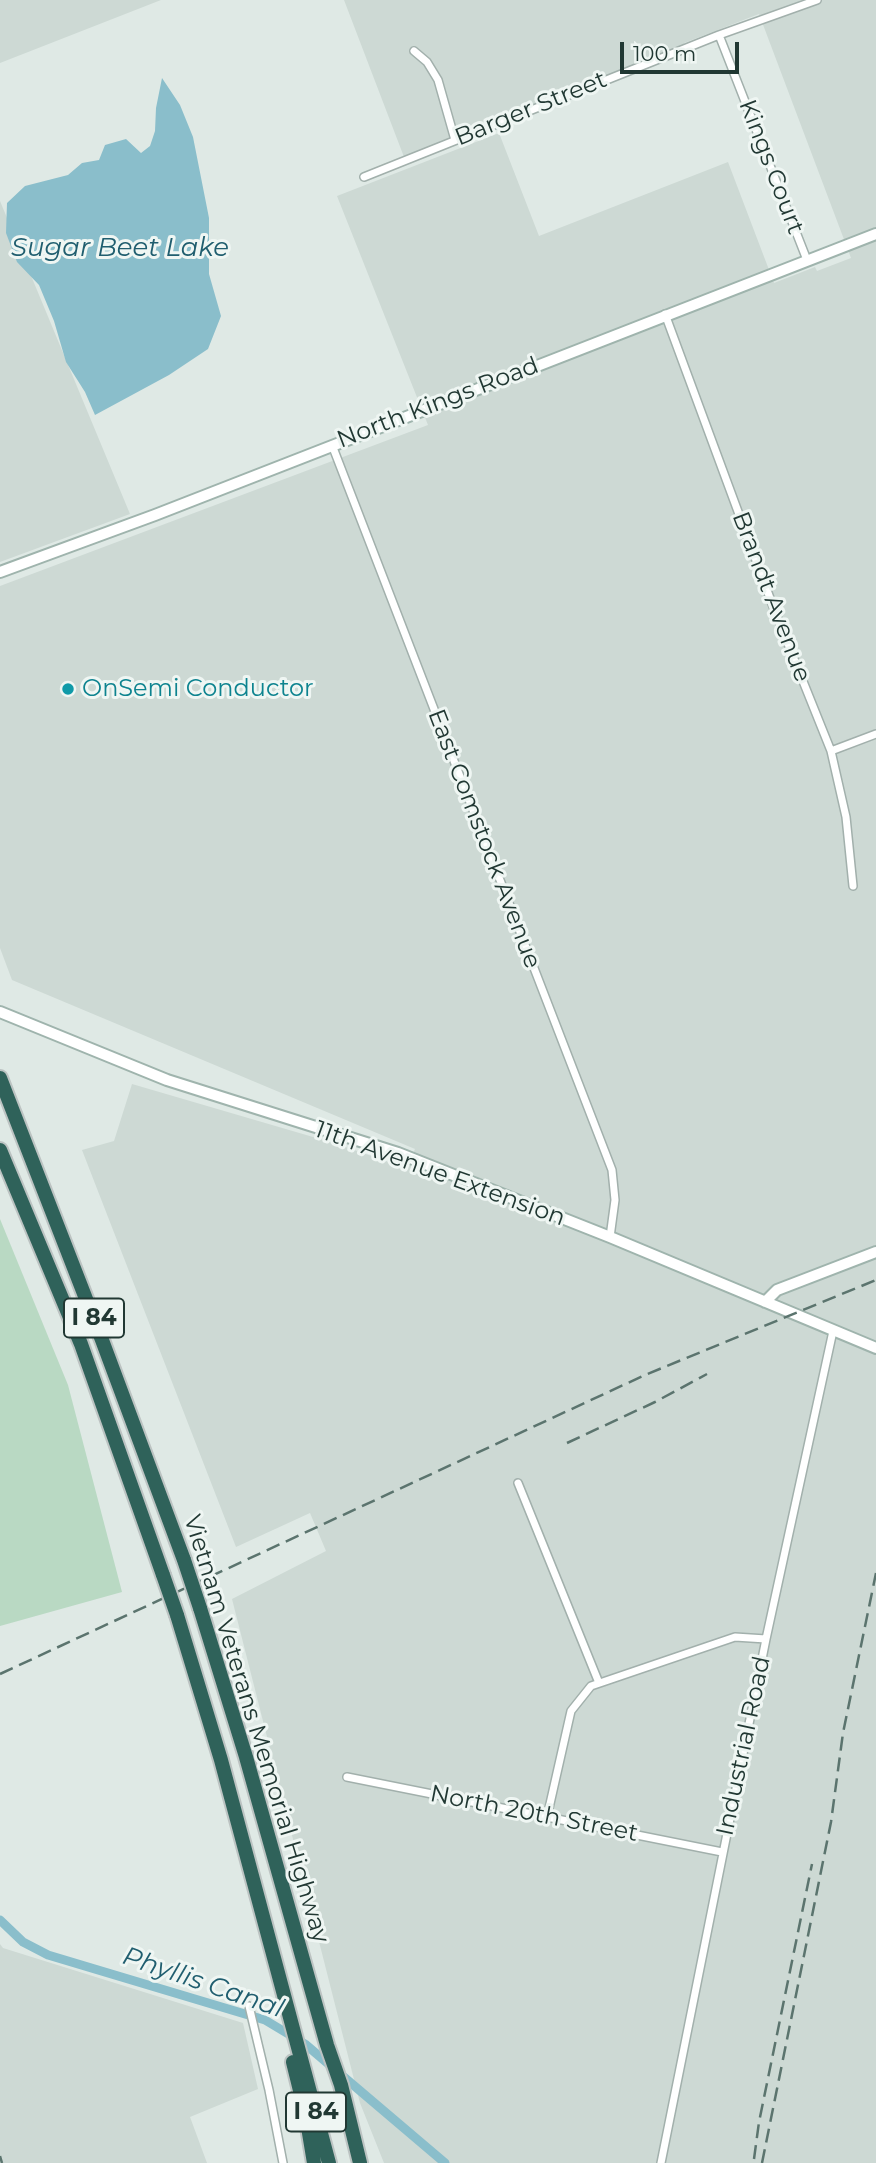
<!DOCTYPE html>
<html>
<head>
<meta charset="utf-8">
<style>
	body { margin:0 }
	#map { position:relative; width:876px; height:2163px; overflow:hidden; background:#dfe9e5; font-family:Montserrat,sans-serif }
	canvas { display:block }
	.scale { position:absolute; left:620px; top:42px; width:119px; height:32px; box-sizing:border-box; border:4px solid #213833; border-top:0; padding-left:9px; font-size:21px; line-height:24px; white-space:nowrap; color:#213833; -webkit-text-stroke:5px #eff6f3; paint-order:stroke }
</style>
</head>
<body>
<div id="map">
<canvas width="876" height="2163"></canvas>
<div class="scale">100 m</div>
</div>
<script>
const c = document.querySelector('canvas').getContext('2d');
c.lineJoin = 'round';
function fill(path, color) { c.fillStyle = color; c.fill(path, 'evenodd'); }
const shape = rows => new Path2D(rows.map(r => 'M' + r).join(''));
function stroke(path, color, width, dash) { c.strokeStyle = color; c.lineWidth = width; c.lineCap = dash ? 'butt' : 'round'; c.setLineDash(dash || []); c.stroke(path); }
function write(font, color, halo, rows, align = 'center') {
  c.font = font + ' Montserrat,sans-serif'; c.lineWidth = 6; c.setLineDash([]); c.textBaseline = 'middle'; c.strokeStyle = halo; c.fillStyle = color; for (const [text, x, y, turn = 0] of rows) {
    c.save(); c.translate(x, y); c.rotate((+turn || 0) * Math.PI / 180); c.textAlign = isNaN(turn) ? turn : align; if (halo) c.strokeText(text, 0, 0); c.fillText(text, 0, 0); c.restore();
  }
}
fill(shape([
	[0,0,161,0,0,63],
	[344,0,876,0,876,2163,384,2163,360,2103,232,1599,326,1551,310,1513,236,1547,82,1150,114,1141,132,1084,337,1144,406,1168,415,1149,12,980,0,948,0,586,428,425,337,196,499,133,539,236,728,162,774,283,815,267,817,271,851,258,759,14,684,43,685,49,404,157],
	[0,201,130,514,0,562],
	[0,1944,3,1948,243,2023,258,2089,190,2117,207,2163,0,2163]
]), '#cdd9d4');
fill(shape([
	[0,1219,68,1385,122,1592,0,1626]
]), '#b9d9c3');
fill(shape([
	[162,78,180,105,193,137,209,218,209,274,221,316,208,349,169,375,95,415,85,392,66,362,54,321,39,285,17,262,6,233,7,203,25,186,68,175,82,163,99,160,105,145,126,139,141,153,150,146,155,131,156,108]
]), '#8abecb');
stroke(shape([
	[0,1920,23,1942,48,1955,265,2020,305,2044,445,2163]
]), '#8abecb', 9);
const street = shape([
	[719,35,807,260],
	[414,51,427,62,438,80,455,140],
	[364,177,719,35,817,0],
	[665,314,774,609,831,751,846,817,853,886],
	[332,445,612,1170,615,1200,610,1237],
	[831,751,876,734],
	[518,1483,599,1683],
	[347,1777,722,1852],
	[547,1817,571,1711,591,1686,735,1637,766,1639],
	[249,2006,269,2090,283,2163],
	[661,2163,766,1639,833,1331]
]);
const secondary = shape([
	[0,572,155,515,876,234],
	[0,1012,167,1080,398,1153,610,1237,876,1348],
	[765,1302,777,1290,876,1252]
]);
const highway = shape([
	[0,1078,102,1340,184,1560],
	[0,1150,81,1344,163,1575],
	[200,1608,246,1757,327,2045,341,2085,360,2163],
	[177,1615,221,1760,329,2163],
	[293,2062,306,2115,314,2163]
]);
stroke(street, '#a2b0ac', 10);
stroke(secondary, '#9fb4ad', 14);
stroke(highway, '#bcc3c2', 18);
stroke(street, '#fff', 7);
stroke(secondary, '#fff', 10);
stroke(highway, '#2f625a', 14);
stroke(shape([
	[567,1443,655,1402,707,1374],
	[0,1674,645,1375,876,1280],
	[0,2156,2,2163],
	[754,2159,759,2122,812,1864],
	[762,2163,831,1822,843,1733,876,1573]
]), '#5b746e', 2.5, [14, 7]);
const highwayBridge = shape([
	[184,1560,200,1608],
	[163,1575,177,1615]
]);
stroke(highwayBridge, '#bcc3c2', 18, []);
stroke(highwayBridge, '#2f625a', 14);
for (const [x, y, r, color] of [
	[68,689,7,"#0f9aa8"]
]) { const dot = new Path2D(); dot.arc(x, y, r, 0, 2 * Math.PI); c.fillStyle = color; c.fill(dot); stroke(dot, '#eff6f3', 2.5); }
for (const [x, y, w] of [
	[94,1318,60],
	[316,2112,60]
]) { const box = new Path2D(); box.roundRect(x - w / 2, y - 19.5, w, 39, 5); c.fillStyle = '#eff6f3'; c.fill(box); stroke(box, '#213833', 2); }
write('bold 23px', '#213833', null, [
	["I 84",94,1318],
	["I 84",316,2112]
]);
write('24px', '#213833', '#eff6f3', [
	["Barger Street",531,109,-22],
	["Kings Court",771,167,69],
	["North Kings Road",438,403,-21],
	["Brandt Avenue",771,597,69],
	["East Comstock Avenue",484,839,69],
	["11th Avenue Extension",440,1174,20],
	["Vietnam Veterans Memorial Highway",256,1729,73],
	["Industrial Road",744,1746,-78],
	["North 20th Street",534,1814,11]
]);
write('24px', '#0d838f', '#eff6f3', [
	["OnSemi Conductor",82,689]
], 'left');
write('italic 26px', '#205e6f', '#eff6f3', [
	["Sugar Beet Lake",120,248],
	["Phyllis Canal",203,1983,19]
]);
</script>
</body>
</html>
